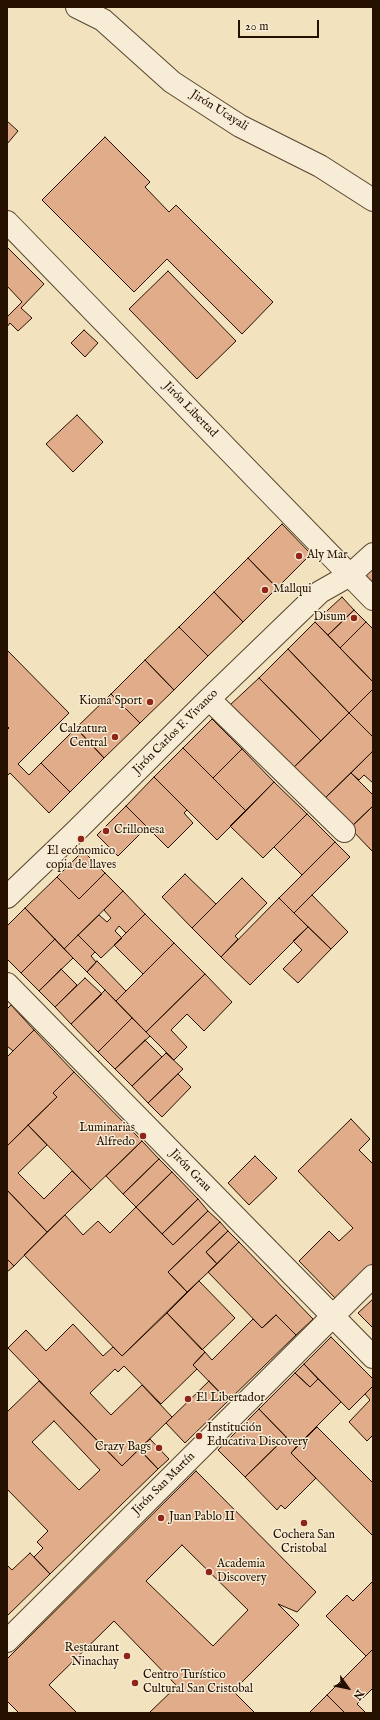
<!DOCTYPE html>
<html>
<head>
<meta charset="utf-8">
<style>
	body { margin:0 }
	#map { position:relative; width:380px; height:1720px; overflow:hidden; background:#f2e2be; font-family:"IM FELL English",serif }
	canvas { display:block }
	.frame { position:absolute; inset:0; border:8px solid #261100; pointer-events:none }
	.north { position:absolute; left:328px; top:1668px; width:40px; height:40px; -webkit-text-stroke:3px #f7ecd5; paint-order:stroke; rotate:123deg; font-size:11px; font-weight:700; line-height:16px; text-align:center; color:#261100 }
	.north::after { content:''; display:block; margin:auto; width:14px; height:18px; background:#261100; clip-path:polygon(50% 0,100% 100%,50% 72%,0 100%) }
	.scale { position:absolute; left:238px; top:20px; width:81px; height:18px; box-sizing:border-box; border:2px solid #261100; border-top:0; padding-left:5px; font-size:12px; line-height:14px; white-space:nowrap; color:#261100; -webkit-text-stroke:3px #f7ecd5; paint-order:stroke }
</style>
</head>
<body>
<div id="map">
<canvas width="380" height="1720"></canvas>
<div class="frame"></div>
<div class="north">N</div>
<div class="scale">20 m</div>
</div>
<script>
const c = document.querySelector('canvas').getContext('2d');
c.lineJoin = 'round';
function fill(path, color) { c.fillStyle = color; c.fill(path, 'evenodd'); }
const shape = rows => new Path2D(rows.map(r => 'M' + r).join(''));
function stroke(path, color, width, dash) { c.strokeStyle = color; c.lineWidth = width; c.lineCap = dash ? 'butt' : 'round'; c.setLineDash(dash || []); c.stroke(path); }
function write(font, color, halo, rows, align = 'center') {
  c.font = font + ' "IM FELL English",serif'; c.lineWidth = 3; c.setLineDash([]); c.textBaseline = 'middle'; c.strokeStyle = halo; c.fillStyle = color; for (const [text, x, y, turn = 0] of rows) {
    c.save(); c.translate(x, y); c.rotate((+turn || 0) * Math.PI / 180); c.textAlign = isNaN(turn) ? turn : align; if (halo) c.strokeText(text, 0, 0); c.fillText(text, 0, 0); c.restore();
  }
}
const building = shape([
	[7,121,18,131,7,144,7,121],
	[105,137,150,182,145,187,169,212,176,205,273,302,242,334,167,259,134,292,42,200,105,137],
	[7,247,44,284,21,308,32,318,18,331,10,323,7,327,7,317,22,302,7,286,7,247],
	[168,271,236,341,197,379,129,309,168,271],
	[84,330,98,343,85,357,71,343,84,330],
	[77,415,103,442,73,472,46,444,77,415],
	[282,524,311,554,277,588,248,558,282,524],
	[248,558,277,588,243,622,214,592,248,558],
	[373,569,373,598,358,582,373,569],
	[214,592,243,622,208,656,179,627,214,592],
	[342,597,354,610,328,635,315,622,342,597],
	[354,610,366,622,340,648,328,635,354,610],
	[315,622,373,682,373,689,349,713,288,649,315,622],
	[366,622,373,629,373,682,340,648,366,622],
	[179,627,208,656,174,690,145,660,179,627],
	[288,649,349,713,321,741,259,678,288,649],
	[7,650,69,713,18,764,29,775,41,763,70,792,49,813,10,773,7,776,7,730,9,728,7,726,7,650],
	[145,660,174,690,140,723,111,694,145,660],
	[259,678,321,741,292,769,230,705,259,678],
	[373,689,373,737,349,713,373,689],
	[111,694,140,723,104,758,76,728,111,694],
	[349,713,373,737,373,751,323,800,292,769,349,713],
	[212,719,242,749,213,778,183,748,212,719],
	[76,728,104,758,70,792,41,763,76,728],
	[183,748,246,811,217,840,154,777,183,748],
	[242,749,274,782,246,811,213,778,242,749],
	[372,752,373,754,373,783,364,775,359,780,351,773,372,752],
	[351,773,373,795,373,806,350,828,323,800,351,773],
	[154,777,187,810,184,813,193,823,168,848,126,806,154,777],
	[274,782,307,814,263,858,230,826,274,782],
	[126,806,147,827,118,856,97,835,126,806],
	[373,806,373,852,350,828,373,806],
	[307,814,335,842,302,875,274,847,307,814],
	[335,842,350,857,294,913,279,898,335,842],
	[83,851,105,873,79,899,57,877,83,851],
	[105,873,123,891,64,949,25,908,57,877,79,899,105,873],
	[185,874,216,904,192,928,162,897,185,874],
	[242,878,267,903,235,936,238,939,221,957,192,928,242,878],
	[123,891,145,914,126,933,119,926,115,931,122,938,101,958,78,935,99,915,107,922,111,918,104,910,123,891],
	[312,895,348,932,331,949,294,913,312,895],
	[279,898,308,927,250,985,221,957,279,898],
	[25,908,55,939,21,973,7,959,7,926,25,908],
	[145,914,174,943,143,974,114,945,145,914],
	[308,927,331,949,298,983,283,969,302,950,293,941,308,927],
	[78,935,95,952,91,956,96,962,87,972,64,949,78,935],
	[55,939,73,958,39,991,21,973,55,939],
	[174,943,205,974,146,1032,116,1001,174,943],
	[97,961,126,991,116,1001,87,972,97,961],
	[61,969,77,985,55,1007,39,991,61,969],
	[205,974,232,1002,204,1031,187,1014,171,1030,187,1047,174,1060,146,1032,205,974],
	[85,978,102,994,71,1024,55,1007,85,978],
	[105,990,132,1018,98,1052,71,1024,105,990],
	[11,1005,34,1030,13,1051,7,1046,7,1009,11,1005],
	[132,1018,150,1036,115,1069,98,1052,132,1018],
	[34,1030,74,1072,53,1093,57,1097,7,1146,7,1057,34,1030],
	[145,1040,162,1057,132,1086,115,1069,145,1040],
	[166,1053,183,1069,148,1103,132,1086,166,1053],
	[74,1072,142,1141,91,1190,28,1125,57,1097,53,1093,74,1072],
	[178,1074,191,1087,162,1117,148,1103,178,1074],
	[351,1119,370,1139,359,1150,373,1164,373,1264,336,1299,299,1261,329,1231,339,1241,353,1228,298,1171,351,1119],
	[28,1125,47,1145,18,1173,44,1199,72,1171,91,1190,47,1232,7,1190,7,1146,28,1125],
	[142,1141,159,1159,123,1194,106,1176,142,1141],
	[255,1156,277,1178,249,1205,228,1183,255,1156],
	[159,1159,172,1172,136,1207,123,1194,159,1159],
	[172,1172,198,1199,162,1234,136,1207,172,1172],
	[7,1190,47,1232,14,1266,7,1259,7,1190],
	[198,1199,208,1211,173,1245,162,1234,198,1199],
	[136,1207,173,1245,208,1211,220,1222,168,1272,187,1292,122,1356,24,1255,65,1215,83,1235,98,1221,110,1233,136,1207],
	[220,1222,228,1231,206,1252,217,1264,187,1292,168,1272,220,1222],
	[228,1231,239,1242,217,1264,206,1252,228,1231],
	[239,1242,313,1319,296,1335,276,1315,262,1328,208,1272,239,1242],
	[7,1259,14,1266,7,1272,7,1259],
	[199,1281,235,1318,202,1350,167,1313,199,1281],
	[373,1299,373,1328,358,1313,373,1299],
	[167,1313,205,1352,193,1365,197,1369,161,1404,124,1366,118,1372,115,1369,90,1393,111,1415,142,1385,172,1417,122,1466,8,1348,26,1330,46,1351,73,1324,103,1356,113,1347,122,1356,167,1313],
	[276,1315,296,1335,228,1401,193,1365,205,1352,212,1360,253,1319,262,1328,276,1315],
	[331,1337,373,1379,373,1386,349,1410,304,1364,331,1337],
	[304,1364,318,1379,310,1387,295,1373,304,1364],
	[295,1373,310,1387,318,1379,341,1402,296,1447,259,1409,295,1373],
	[39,1381,122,1466,139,1449,158,1469,50,1574,34,1557,43,1548,37,1542,48,1531,7,1489,7,1412,39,1381],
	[54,1421,100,1470,79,1490,32,1442,54,1421],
	[209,1381,228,1401,185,1443,166,1423,209,1381],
	[373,1386,373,1435,367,1441,349,1422,370,1400,365,1394,373,1386],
	[259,1409,286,1437,245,1477,218,1450,259,1409],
	[317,1427,373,1483,373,1536,291,1453,317,1427],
	[286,1437,296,1447,291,1453,316,1478,285,1509,281,1505,277,1510,245,1477,286,1437],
	[150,1439,169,1459,158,1469,139,1449,150,1439],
	[196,1471,316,1592,297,1612,278,1604,299,1625,233,1691,255,1713,149,1713,177,1686,114,1621,49,1685,77,1713,19,1713,7,1701,7,1659,196,1471],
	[182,1545,248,1610,213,1646,146,1581,182,1545],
	[30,1553,50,1574,7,1616,7,1565,12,1570,30,1553],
	[373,1581,373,1649,366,1656,326,1616,347,1595,353,1601,373,1581],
	[373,1649,373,1688,357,1704,366,1713,345,1713,327,1695,373,1649],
	[327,1695,345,1713,309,1713,327,1695]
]);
fill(building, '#e1ac8a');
stroke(building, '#261100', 1);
const minor = shape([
	[77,7,103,20,172,82,240,126,320,166,373,200],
	[7,222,373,599],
	[209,699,344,831],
	[7,897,75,832,209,699,320,592,350,575,373,554],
	[7,984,373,1357]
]);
const tertiary = shape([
	[7,1641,373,1276]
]);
stroke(minor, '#594530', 24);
stroke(tertiary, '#594530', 24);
stroke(minor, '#f7ecd5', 22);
stroke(tertiary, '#f7ecd5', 22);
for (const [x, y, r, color] of [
	[299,556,4,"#8f2418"],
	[265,590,4,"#8f2418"],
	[354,618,4,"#8f2418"],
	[150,702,4,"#8f2418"],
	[115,737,4,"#8f2418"],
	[106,831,4,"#8f2418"],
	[81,839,4,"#8f2418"],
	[143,1136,4,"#8f2418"],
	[188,1399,4,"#8f2418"],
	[199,1436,4,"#8f2418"],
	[159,1448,4,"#8f2418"],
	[161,1518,4,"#8f2418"],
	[304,1523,4,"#8f2418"],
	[209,1572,4,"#8f2418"],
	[127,1656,4,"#8f2418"],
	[135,1683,4,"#8f2418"]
]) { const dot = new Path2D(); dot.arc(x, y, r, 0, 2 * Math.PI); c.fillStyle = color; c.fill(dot); stroke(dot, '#f7ecd5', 1.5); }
write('12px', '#261100', '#f7ecd5', [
	["Jirón Ucayali",219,111,32],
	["Jirón Libertad",190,410,46],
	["Jirón Carlos F. Vivanco",176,732,-45],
	["Jirón Grau",190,1171,46],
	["Jirón San Martín",164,1484,-45]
]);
write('12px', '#261100', '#f7ecd5', [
	["Aly Mar",307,556],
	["Mallqui",273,590],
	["Disum",346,618,"right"],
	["Kioma Sport",142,702,"right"],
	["Calzatura",107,730,"right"],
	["Central",107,744,"right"],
	["Crillonesa",114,831],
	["El ecónomico",81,852,"center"],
	["copia de llaves",81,866,"center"],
	["Luminarias",135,1129,"right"],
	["Alfredo",135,1143,"right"],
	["El Libertador",196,1399],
	["Institución",207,1429],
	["Educativa Discovery",207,1443],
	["Crazy Bags",151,1448,"right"],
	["Juan Pablo II",169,1518],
	["Cochera San",304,1536,"center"],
	["Cristobal",304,1550,"center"],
	["Academia",217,1565],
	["Discovery",217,1579],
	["Restaurant",119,1649,"right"],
	["Ninachay",119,1663,"right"],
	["Centro Turístico",143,1676],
	["Cultural San Cristobal",143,1690]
], 'left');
</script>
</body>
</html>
